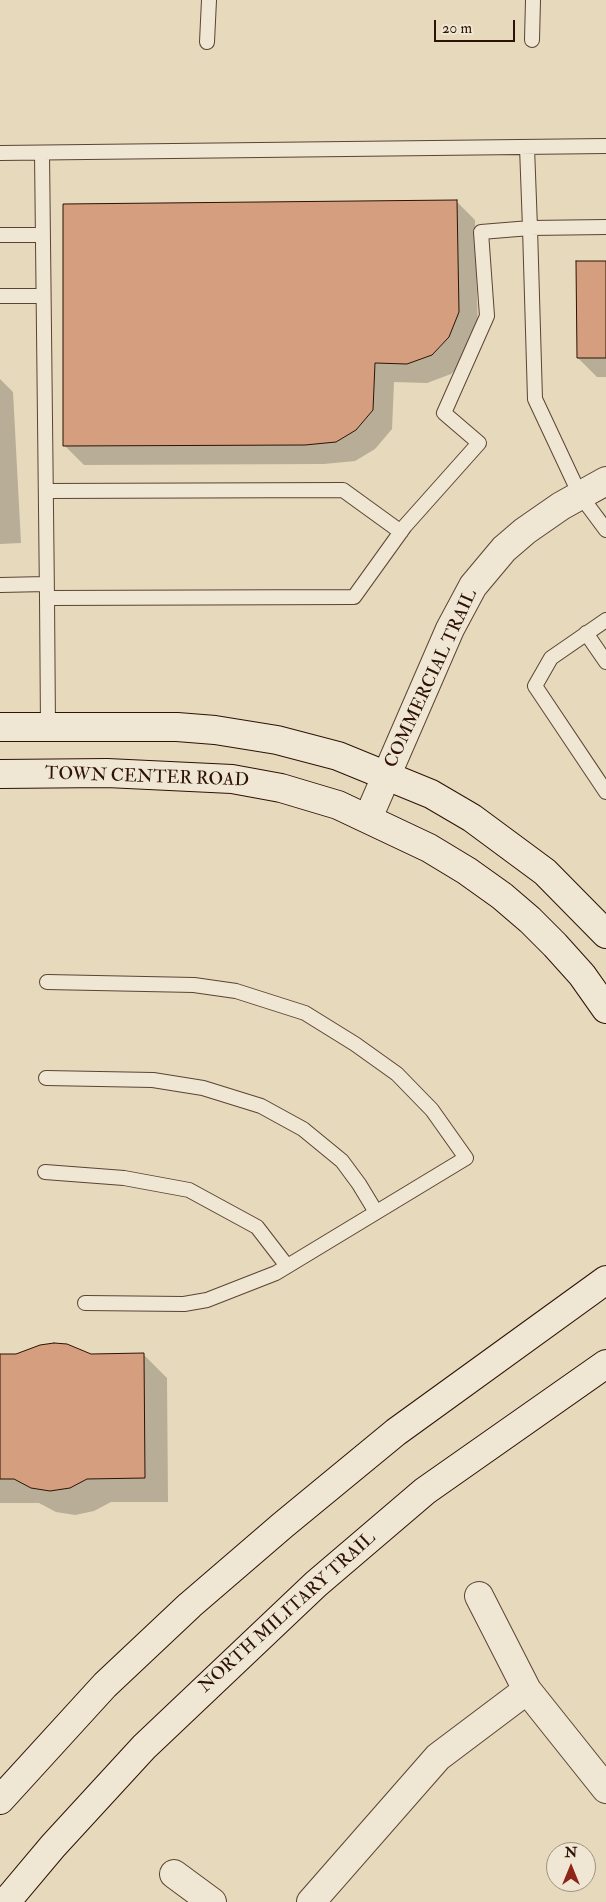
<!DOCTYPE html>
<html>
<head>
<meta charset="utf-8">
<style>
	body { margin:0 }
	#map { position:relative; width:606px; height:1902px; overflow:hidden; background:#e6d9bc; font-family:"IM FELL Double Pica",serif }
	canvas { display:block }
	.north { position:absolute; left:546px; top:1842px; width:50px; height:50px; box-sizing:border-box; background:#efe6d3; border:1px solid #a19181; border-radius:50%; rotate:0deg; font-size:14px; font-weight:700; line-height:20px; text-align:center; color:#2d1205 }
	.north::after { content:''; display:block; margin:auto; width:18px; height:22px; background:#8f2418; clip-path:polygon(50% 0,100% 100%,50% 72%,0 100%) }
	.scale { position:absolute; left:434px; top:20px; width:81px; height:22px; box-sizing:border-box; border:2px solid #2d1205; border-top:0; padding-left:6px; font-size:15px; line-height:18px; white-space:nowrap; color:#2d1205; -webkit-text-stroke:4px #efe6d3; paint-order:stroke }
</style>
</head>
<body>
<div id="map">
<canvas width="606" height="1902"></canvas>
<div class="north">N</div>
<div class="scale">20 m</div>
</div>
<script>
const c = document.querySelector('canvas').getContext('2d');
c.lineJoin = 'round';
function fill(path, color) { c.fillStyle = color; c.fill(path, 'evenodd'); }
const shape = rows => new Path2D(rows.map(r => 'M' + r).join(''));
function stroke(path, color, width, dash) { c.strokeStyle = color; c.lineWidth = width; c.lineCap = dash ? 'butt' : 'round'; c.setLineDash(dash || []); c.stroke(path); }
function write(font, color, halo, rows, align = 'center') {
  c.font = font + ' "IM FELL Double Pica",serif'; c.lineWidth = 4; c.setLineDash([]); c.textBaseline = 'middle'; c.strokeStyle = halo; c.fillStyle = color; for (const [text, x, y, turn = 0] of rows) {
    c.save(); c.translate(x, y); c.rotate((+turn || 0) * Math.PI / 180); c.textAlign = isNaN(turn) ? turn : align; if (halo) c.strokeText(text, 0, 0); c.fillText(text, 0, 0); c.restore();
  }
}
fill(shape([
	[456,201,475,220,478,332,468,357,451,374,427,383,394,382,392,429,375,449,355,461,324,464,84,465,65,446],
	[606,262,606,377,597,377,578,358],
	[0,379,13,392,21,543,0,544],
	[143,1354,167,1378,168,1502,111,1502,94,1511,75,1515,56,1512,39,1503,0,1503,0,1356]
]), '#0003');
const building = shape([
	[457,200,459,312,449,337,432,355,407,364,375,363,373,410,356,430,336,442,305,445,63,446,63,204,457,200],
	[576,261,606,261,606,358,577,358,576,261],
	[54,1343,67,1344,91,1354,144,1353,145,1478,87,1479,70,1488,50,1491,31,1488,14,1479,0,1479,0,1354,16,1354,40,1345,54,1343]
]);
fill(building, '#d49e7f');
stroke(building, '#2d1205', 1);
const service = shape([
	[532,40,533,0],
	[207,42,209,0],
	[0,153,606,146],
	[42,153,47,598],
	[606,227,530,228,535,399,580,495,606,530],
	[0,235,43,235],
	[0,296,43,296],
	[46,491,343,490,401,532],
	[0,585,46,584],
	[606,620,551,658,535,686,606,792],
	[586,633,606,662],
	[48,727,47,598,354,597,405,526,479,443,444,413,487,316,481,232,530,228,527,147],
	[47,982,194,985,236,991,305,1013,355,1044,397,1074,432,1110,466,1158,276,1273,207,1300,184,1304,85,1303],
	[46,1078,153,1080,203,1088,261,1106,303,1129,342,1161,359,1184,376,1212],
	[45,1172,124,1178,189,1190,257,1227,287,1266]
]);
const minor = shape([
	[479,1596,527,1690,606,1789],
	[174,1874,212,1902],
	[311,1902,438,1757,527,1690]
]);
const tertiary = shape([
	[368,818,450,629,473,586,504,549,525,531,561,506,606,481]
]);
const secondary = shape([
	[0,727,177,727,215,730,277,740,338,756,431,794,472,818,545,872,606,934],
	[0,774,107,773,232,779,281,788,338,805,429,848,467,871,502,896,530,920,555,945,582,975,606,1009],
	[0,1800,105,1685,190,1605,283,1525,396,1432,606,1280],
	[6,1902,53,1846,144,1747,316,1584,425,1491,606,1364]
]);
stroke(service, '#5b4433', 16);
stroke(minor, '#5b4433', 30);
stroke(tertiary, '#5b4433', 30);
stroke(secondary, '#2d1205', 30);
stroke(service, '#efe6d3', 14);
stroke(minor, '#efe6d3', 28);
stroke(tertiary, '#efe6d3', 28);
stroke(secondary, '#efe6d3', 28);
write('18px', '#2d1205', '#efe6d3', [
	["COMMERCIAL TRAIL",432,679,-65],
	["TOWN CENTER ROAD",147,778,2],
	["NORTH MILITARY TRAIL",288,1613,-42]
]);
</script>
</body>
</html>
